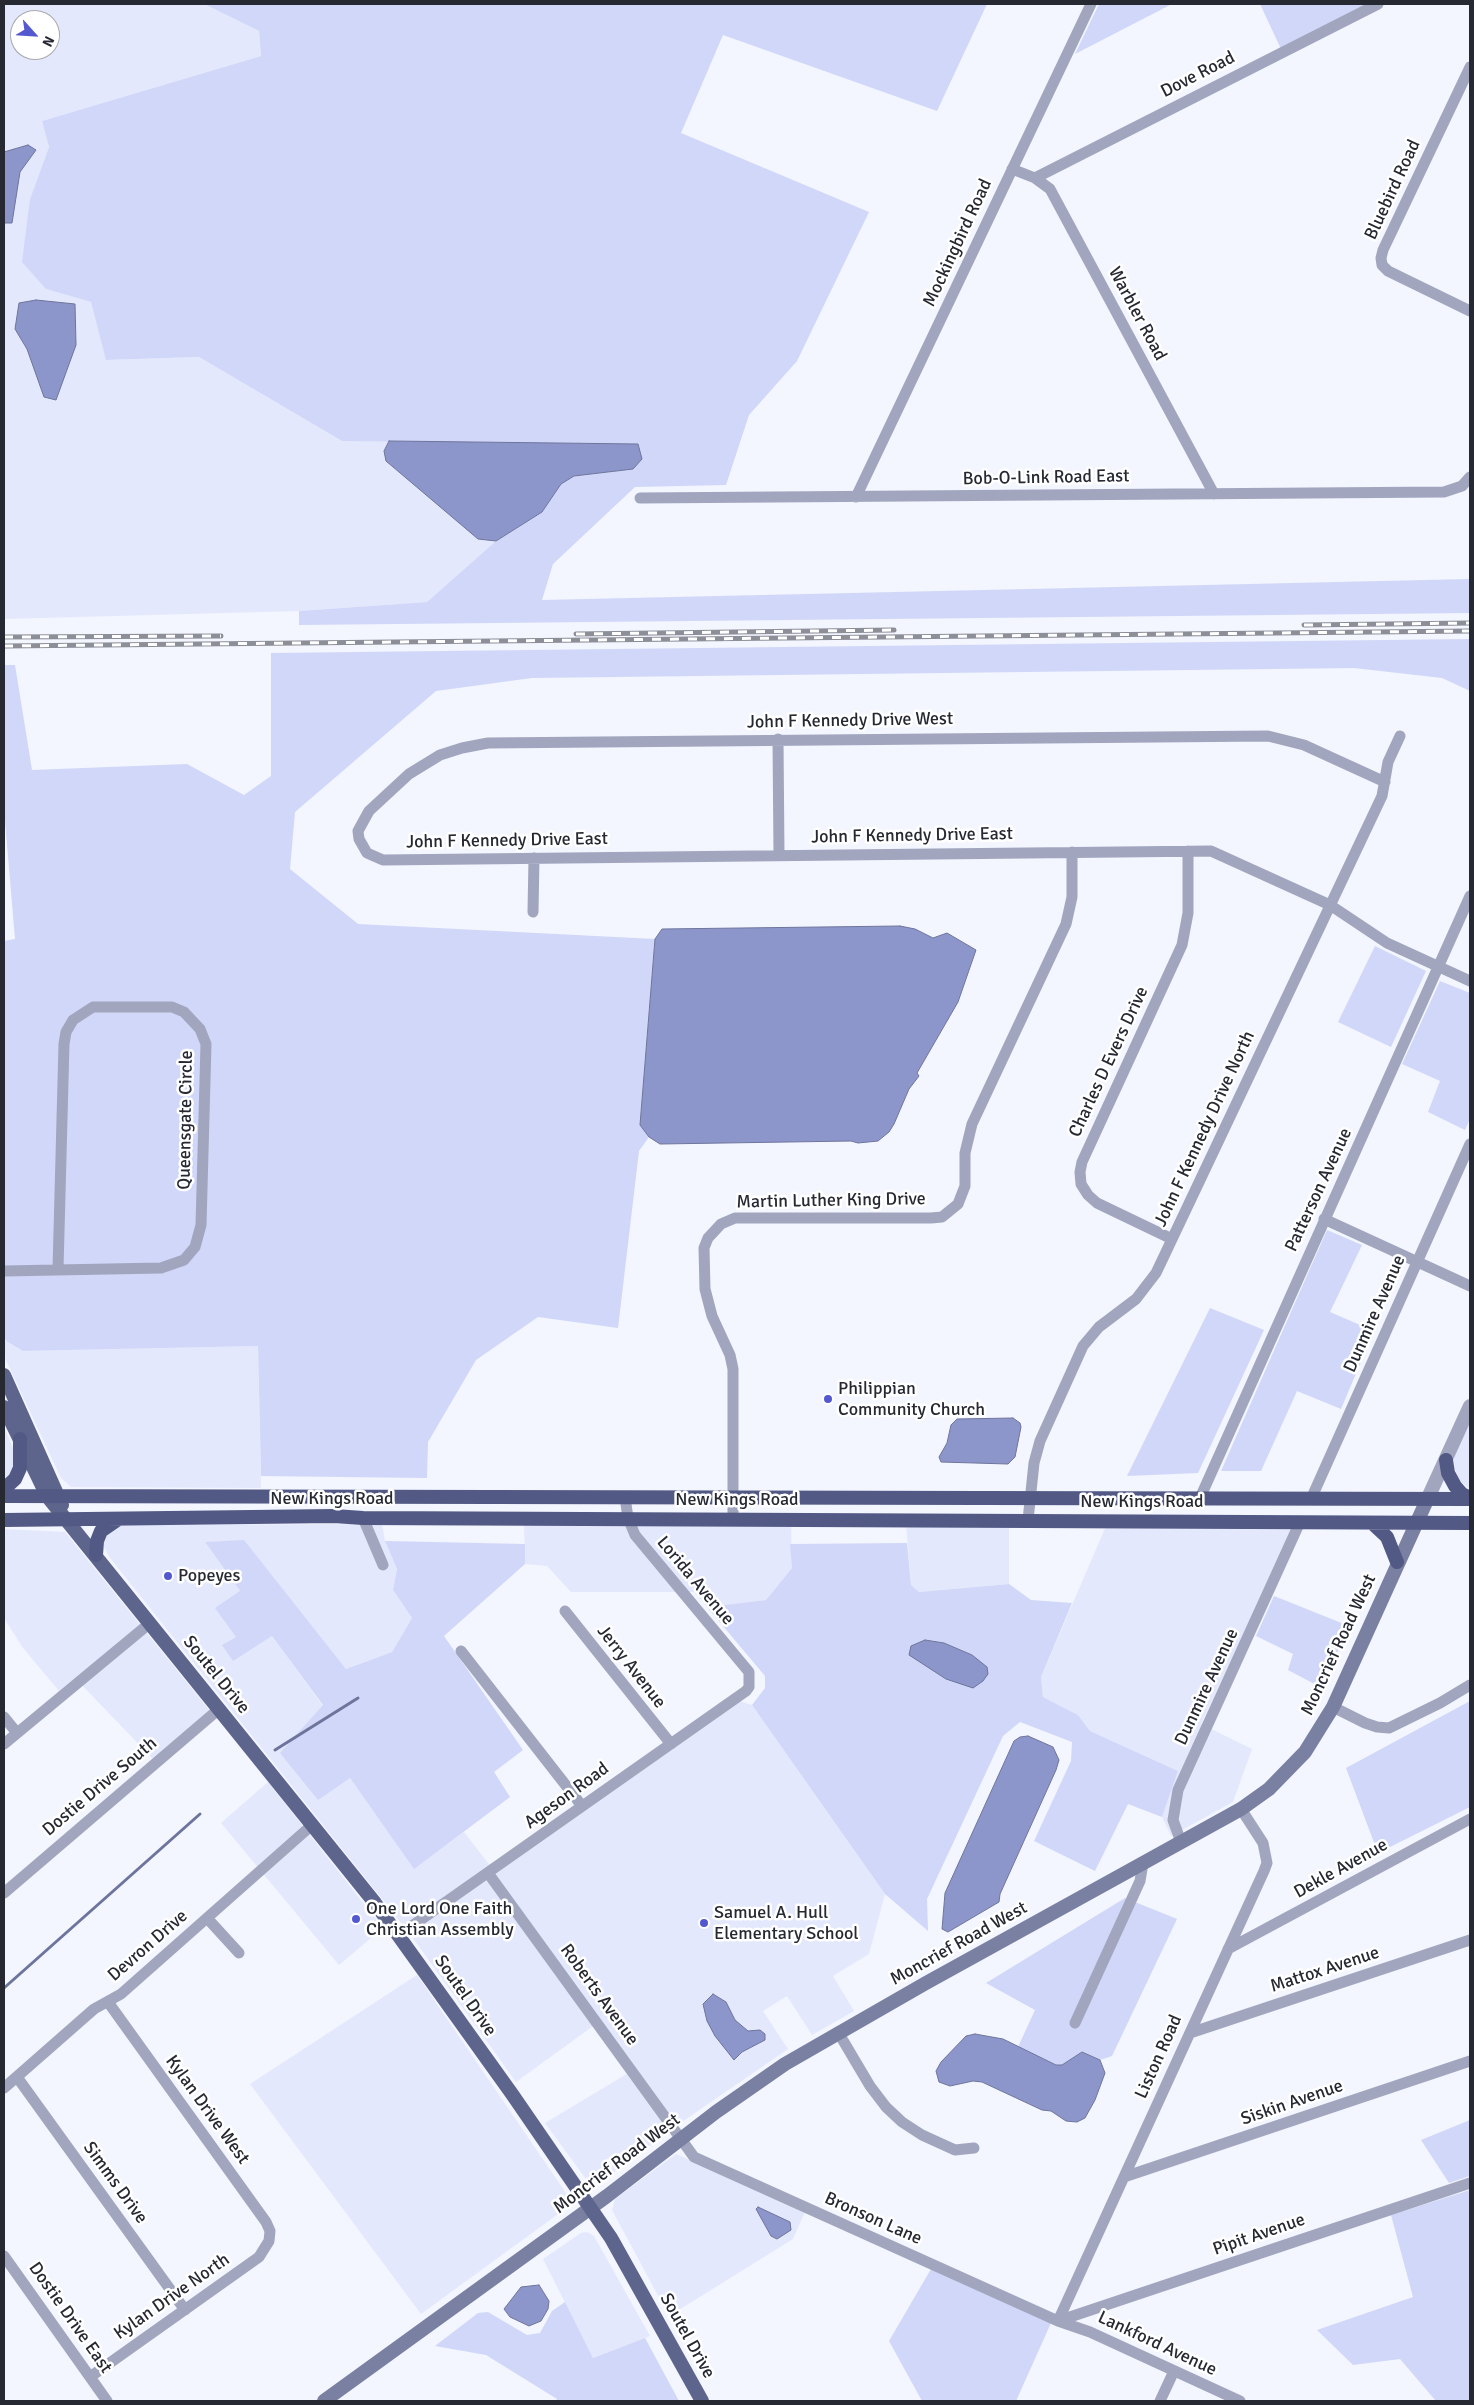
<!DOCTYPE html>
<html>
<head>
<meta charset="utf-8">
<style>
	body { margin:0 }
	#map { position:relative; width:1474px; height:2405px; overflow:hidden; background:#f3f5ff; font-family:Signika,sans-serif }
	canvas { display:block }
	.frame { position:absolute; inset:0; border:5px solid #272932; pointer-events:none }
	.north { position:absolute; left:10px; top:10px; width:50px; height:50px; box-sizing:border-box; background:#fff; border:1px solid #a9a9ad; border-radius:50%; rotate:116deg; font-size:14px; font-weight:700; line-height:20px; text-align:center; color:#272932 }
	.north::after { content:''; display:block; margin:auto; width:18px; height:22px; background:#5358cf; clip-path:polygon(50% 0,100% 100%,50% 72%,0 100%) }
</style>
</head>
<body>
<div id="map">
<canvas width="1474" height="2405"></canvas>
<div class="frame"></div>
<div class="north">N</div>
</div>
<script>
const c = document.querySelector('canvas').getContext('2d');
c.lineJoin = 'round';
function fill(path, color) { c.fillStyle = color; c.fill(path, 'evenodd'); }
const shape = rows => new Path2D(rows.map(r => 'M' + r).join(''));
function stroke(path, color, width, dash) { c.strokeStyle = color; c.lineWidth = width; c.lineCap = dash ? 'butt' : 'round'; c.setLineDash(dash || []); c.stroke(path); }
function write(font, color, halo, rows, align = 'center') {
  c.font = font + ' Signika,sans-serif'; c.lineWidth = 5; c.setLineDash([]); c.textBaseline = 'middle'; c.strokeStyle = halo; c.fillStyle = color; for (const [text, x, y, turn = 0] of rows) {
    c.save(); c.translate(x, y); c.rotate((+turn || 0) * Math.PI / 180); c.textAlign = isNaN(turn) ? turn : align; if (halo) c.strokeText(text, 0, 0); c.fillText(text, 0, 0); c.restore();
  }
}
fill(shape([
	[4,4,204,4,259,31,261,56,42,121,49,147,30,199,46,289,91,302,107,360,199,357,342,441,389,441,384,451,478,539,496,541,427,602,299,611,4,619],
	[20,20,50,20,50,50,20,50],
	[6,1341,23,1351,258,1346,261,1488,71,1487,61,1478,4,1356,4,1342],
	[1470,1419,1470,1489,1460,1481,1455,1470,1453,1457],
	[4,1426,14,1451,15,1471,4,1483],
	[524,1522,791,1523,792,1568,766,1600,707,1607,694,1592,571,1592,547,1566,525,1564],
	[906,1523,1009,1524,1009,1584,919,1592,911,1585],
	[382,1524,385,1541,397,1569,393,1590,412,1618,392,1652,346,1669,244,1541,205,1542,240,1591,236,1637,223,1645,233,1660,272,1636,323,1706,280,1754,350,1778,414,1868,464,1832,495,1872,739,1701,752,1705,885,1894,869,1954,833,1976,854,2011,812,2035,787,1996,763,2011,788,2049,676,2126,602,2181,595,2183,586,2179,545,2123,635,2069,600,2021,516,2082,410,1934,110,1558,104,1547,103,1539,107,1528,119,1525],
	[1106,1526,1293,1529,1201,1724,1252,1749,1233,1802,1171,1836,1162,1817,1178,1771,1090,1731,1078,1715,1043,1697,1041,1677],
	[4,1529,65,1532,210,1711,153,1759,75,1678,59,1691,23,1648,4,1618],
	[268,1782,383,1928,339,1965,221,1823],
	[417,1975,566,2193,568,2200,565,2209,421,2314,250,2084],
	[676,2154,805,2212,793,2239,669,2316,612,2210,615,2199],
	[581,2233,587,2232,594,2236,650,2336,593,2358,543,2259]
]), '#e4e8fc');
fill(shape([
	[204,4,987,4,937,111,723,35,681,133,869,212,797,361,749,415,726,485,635,487,553,564,542,600,1470,579,1470,613,299,625,299,611,427,602,496,541,542,512,561,484,574,476,633,469,638,444,342,441,199,357,106,360,91,302,46,289,22,262,30,199,49,147,42,121,261,56,259,31],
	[1099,4,1172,4,1075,54],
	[1260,4,1368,4,1281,49],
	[1470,639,1470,691,1442,678,1354,668,532,678,436,691,295,812,290,869,358,924,655,939,640,1125,649,1137,639,1151,618,1328,538,1317,476,1360,428,1442,427,1478,261,1476,258,1346,23,1351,6,1341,4,1336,4,941,15,939,4,809,4,665,15,665,32,770,187,764,244,795,271,776,271,653],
	[1375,946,1426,971,1391,1047,1338,1022],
	[1440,981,1470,993,1470,1119,1465,1130,1428,1112,1440,1081,1402,1064],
	[1327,1230,1362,1245,1330,1312,1374,1331,1341,1409,1297,1391,1261,1471,1221,1471],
	[1210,1308,1264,1330,1198,1473,1127,1476],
	[244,1540,346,1669,392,1652,412,1618,393,1590,397,1569,385,1541,525,1544,525,1564,444,1636,523,1750,494,1772,510,1797,414,1869,350,1778,318,1800,280,1753,323,1705,272,1636,233,1661,222,1645,236,1637,215,1608,240,1591,205,1542],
	[907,1543,911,1585,919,1592,1009,1584,1031,1600,1072,1603,1041,1677,1043,1697,1078,1715,1090,1731,1178,1771,1162,1817,1128,1804,1095,1871,1034,1841,1071,1761,1072,1742,1020,1722,1003,1736,927,1899,928,1931,885,1894,752,1705,765,1688,765,1676,707,1607,766,1600,792,1568,790,1544],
	[925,1640,944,1643,972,1655,911,1646],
	[1274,1596,1349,1626,1322,1688,1288,1670,1293,1654,1256,1636],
	[1470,1701,1470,1807,1378,1853,1346,1768],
	[1125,1898,1177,1919,1112,2056,1100,2060,1082,2052,1062,2065,1056,2065,1018,2047,1035,2010,986,1983],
	[1470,2120,1470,2176,1449,2183,1421,2140],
	[1470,2190,1470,2401,1436,2401,1400,2359,1353,2365,1317,2330,1413,2297,1391,2215],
	[931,2269,1051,2323,1016,2401,922,2401,889,2341],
	[565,2302,593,2358,645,2338,679,2401,556,2401,557,2399,486,2355,435,2346,478,2313,488,2312,527,2335,540,2333,552,2311]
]), '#d1d7f8');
const water = shape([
	[28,145,36,150,20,172,12,223,4,223,4,152,28,145],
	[36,300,75,304,76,345,56,400,44,397,27,349,15,329,19,303,36,300],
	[389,441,638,444,642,459,633,469,574,476,561,484,542,512,496,541,478,539,386,461,384,451,389,441],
	[900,926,915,929,933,938,947,933,976,950,958,1002,917,1073,919,1076,909,1089,894,1124,889,1132,878,1141,858,1143,851,1141,660,1144,649,1137,640,1125,655,939,662,929,900,926],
	[1013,1418,1020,1423,1021,1427,1015,1457,1008,1464,941,1462,939,1457,947,1443,951,1425,957,1419,1013,1418],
	[925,1640,944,1643,972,1655,987,1667,988,1674,983,1681,973,1688,946,1679,909,1655,911,1646,925,1640],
	[1028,1736,1053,1747,1059,1760,1056,1770,1000,1894,999,1902,948,1932,942,1929,945,1893,1014,1741,1020,1737,1028,1736],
	[713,1994,726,2002,735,2020,748,2031,760,2030,765,2034,765,2040,742,2052,734,2060,715,2036,707,2021,703,2004,713,1994],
	[975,2034,1003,2039,1056,2065,1062,2065,1082,2052,1100,2060,1105,2073,1095,2100,1085,2118,1077,2122,1066,2121,1051,2111,1042,2110,982,2082,973,2081,950,2086,939,2082,936,2071,941,2062,966,2036,975,2034],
	[758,2207,790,2222,791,2230,777,2239,771,2236,756,2209,758,2207],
	[539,2285,549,2301,548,2309,541,2321,529,2326,510,2317,504,2309,521,2287,539,2285]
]);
fill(water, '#8d96ca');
stroke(water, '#6e759c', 1);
stroke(shape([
	[275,1750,358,1698],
	[4,1988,200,1814]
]), '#6e759c', 3);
stroke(shape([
	[1470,67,1383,250,1381,258,1382,265,1388,271,1470,311],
	[1012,169,1035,178,1050,189,1214,494],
	[1035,178,1378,4],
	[856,497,1091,4],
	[640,498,1444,492,1462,486,1470,477],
	[778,739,779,855],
	[1385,782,1304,745,1268,736,488,743,462,748,440,755,409,774,369,811,358,831,359,839,367,853,383,860,1211,851,1330,905,1387,943,1470,981],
	[533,912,534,858],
	[1324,1219,1470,1286],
	[1172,1239,1097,1203,1088,1195,1081,1184,1080,1172,1082,1162,1182,945,1188,913,1188,851],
	[4,1271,161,1268,184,1260,195,1247,201,1225,206,1044,200,1029,184,1012,172,1007,93,1007,73,1020,66,1032,64,1044,58,1269],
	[1200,1498,1470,896],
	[1311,1499,1470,1144],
	[363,1518,383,1565],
	[733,1519,733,1369,730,1355,712,1316,705,1289,704,1248,708,1238,721,1224,735,1218,931,1218,942,1217,958,1204,965,1186,965,1153,972,1124,1066,924,1072,897,1072,852],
	[1028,1520,1034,1463,1040,1441,1083,1346,1099,1327,1136,1299,1156,1273,1382,796,1388,762,1400,736],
	[565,1611,671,1744],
	[461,1651,582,1806],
	[1333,1707,1365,1723,1377,1727,1389,1728,1440,1703,1470,1685],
	[4,1717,17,1733],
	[4,1744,150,1623],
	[1181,1842,1173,1820,1178,1790,1300,1522],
	[488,1873,694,2157,1058,2321,1090,2332,1240,2401],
	[4,1893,219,1709],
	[207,1918,239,1953],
	[399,1935,746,1691,749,1687,749,1672,635,1535,628,1518,625,1497],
	[1228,1949,1470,1819],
	[1075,2023,1140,1881,1143,1863],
	[838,2032,870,2086,886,2107,902,2122,922,2135,955,2150,974,2148],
	[1190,2033,1470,1940],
	[17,2077,185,2310],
	[4,2088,94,2009,121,1994,312,1825],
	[1124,2177,1470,2061],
	[4,2256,107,2401],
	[1058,2321,1264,1871,1267,1863,1263,1843,1241,1809],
	[1058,2321,1470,2183],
	[90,2377,259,2257,269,2241,270,2231,266,2222,108,2002],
	[1160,2401,1174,2371]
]), '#a1a6be', 11);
stroke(shape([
	[1427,1500,1470,1406]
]), '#a1a6be', 14);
stroke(shape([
	[324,2401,607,2196,716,2112,785,2064,926,1983,1241,1809,1269,1789,1305,1752,1333,1707,1427,1500]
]), '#7a80a2', 14);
stroke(shape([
	[4,1375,62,1505],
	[4,1407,47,1496,375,1903,512,2094,611,2238,702,2401]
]), '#5e658d', 14);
stroke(shape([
	[1446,1460,1448,1473,1455,1486,1462,1494,1470,1498],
	[4,1489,15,1479,20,1468,20,1439],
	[4,1496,1470,1499],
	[4,1520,334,1516,363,1518,1470,1523],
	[1372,1523,1387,1537,1397,1562],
	[96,1555,97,1541,101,1531,117,1520]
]), '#525984', 14);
const rail = shape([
	[1304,625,1470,623],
	[576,634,894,630],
	[4,637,221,636],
	[4,646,1470,631]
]);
stroke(rail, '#8d8f98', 5);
stroke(rail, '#fff', 3, [9]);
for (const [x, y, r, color] of [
	[828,1399,5,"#5358cf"],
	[168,1576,5,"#5358cf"],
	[356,1919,5,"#5358cf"],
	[704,1923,5,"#5358cf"]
]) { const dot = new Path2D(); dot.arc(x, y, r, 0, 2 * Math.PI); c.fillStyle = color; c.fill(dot); stroke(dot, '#fff', 2); }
write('18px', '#272932', '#fff', [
	["Dove Road",1198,75,-27],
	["Bluebird Road",1393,190,-65],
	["Mockingbird Road",958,243,-65],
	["Warbler Road",1137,314,62],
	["Bob-O-Link Road East",1046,478,-1],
	["John F Kennedy Drive West",850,721,-1],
	["John F Kennedy Drive East",912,836,-1],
	["John F Kennedy Drive East",507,841,-1],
	["Charles D Evers Drive",1109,1062,-65],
	["Queensgate Circle",186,1120,-89],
	["John F Kennedy Drive North",1205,1129,-65],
	["Patterson Avenue",1319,1190,-65],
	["Martin Luther King Drive",831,1201,-1],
	["Dunmire Avenue",1375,1314,-66],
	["New Kings Road",332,1499],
	["New Kings Road",737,1500],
	["New Kings Road",1142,1502],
	["Lorida Avenue",695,1581,50],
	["Moncrief Road West",1339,1645,-65],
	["Jerry Avenue",631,1667,52],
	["Soutel Drive",216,1675,51],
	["Dunmire Avenue",1207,1687,-65],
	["Dostie Drive South",100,1787,-40],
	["Ageson Road",567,1796,-36],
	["Dekle Avenue",1341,1869,-29],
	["Moncrief Road West",959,1944,-29],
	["Devron Drive",148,1946,-41],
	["Mattox Avenue",1325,1970,-18],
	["Roberts Avenue",599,1995,54],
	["Soutel Drive",465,1996,55],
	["Liston Road",1159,2057,-66],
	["Siskin Avenue",1292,2103,-19],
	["Kylan Drive West",207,2110,54],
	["Moncrief Road West",617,2164,-37],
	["Simms Drive",115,2183,54],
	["Bronson Lane",873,2219,24],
	["Pipit Avenue",1259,2235,-19],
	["Kylan Drive North",172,2297,-35],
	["Dostie Drive East",70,2318,55],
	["Soutel Drive",687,2336,61],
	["Lankford Avenue",1157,2344,25]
]);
write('18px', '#272932', '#fff', [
	["Philippian",838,1389],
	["Community Church",838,1410],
	["Popeyes",178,1576],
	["One Lord One Faith",366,1909],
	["Christian Assembly",366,1930],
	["Samuel A. Hull",714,1913],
	["Elementary School",714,1934]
], 'left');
</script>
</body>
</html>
